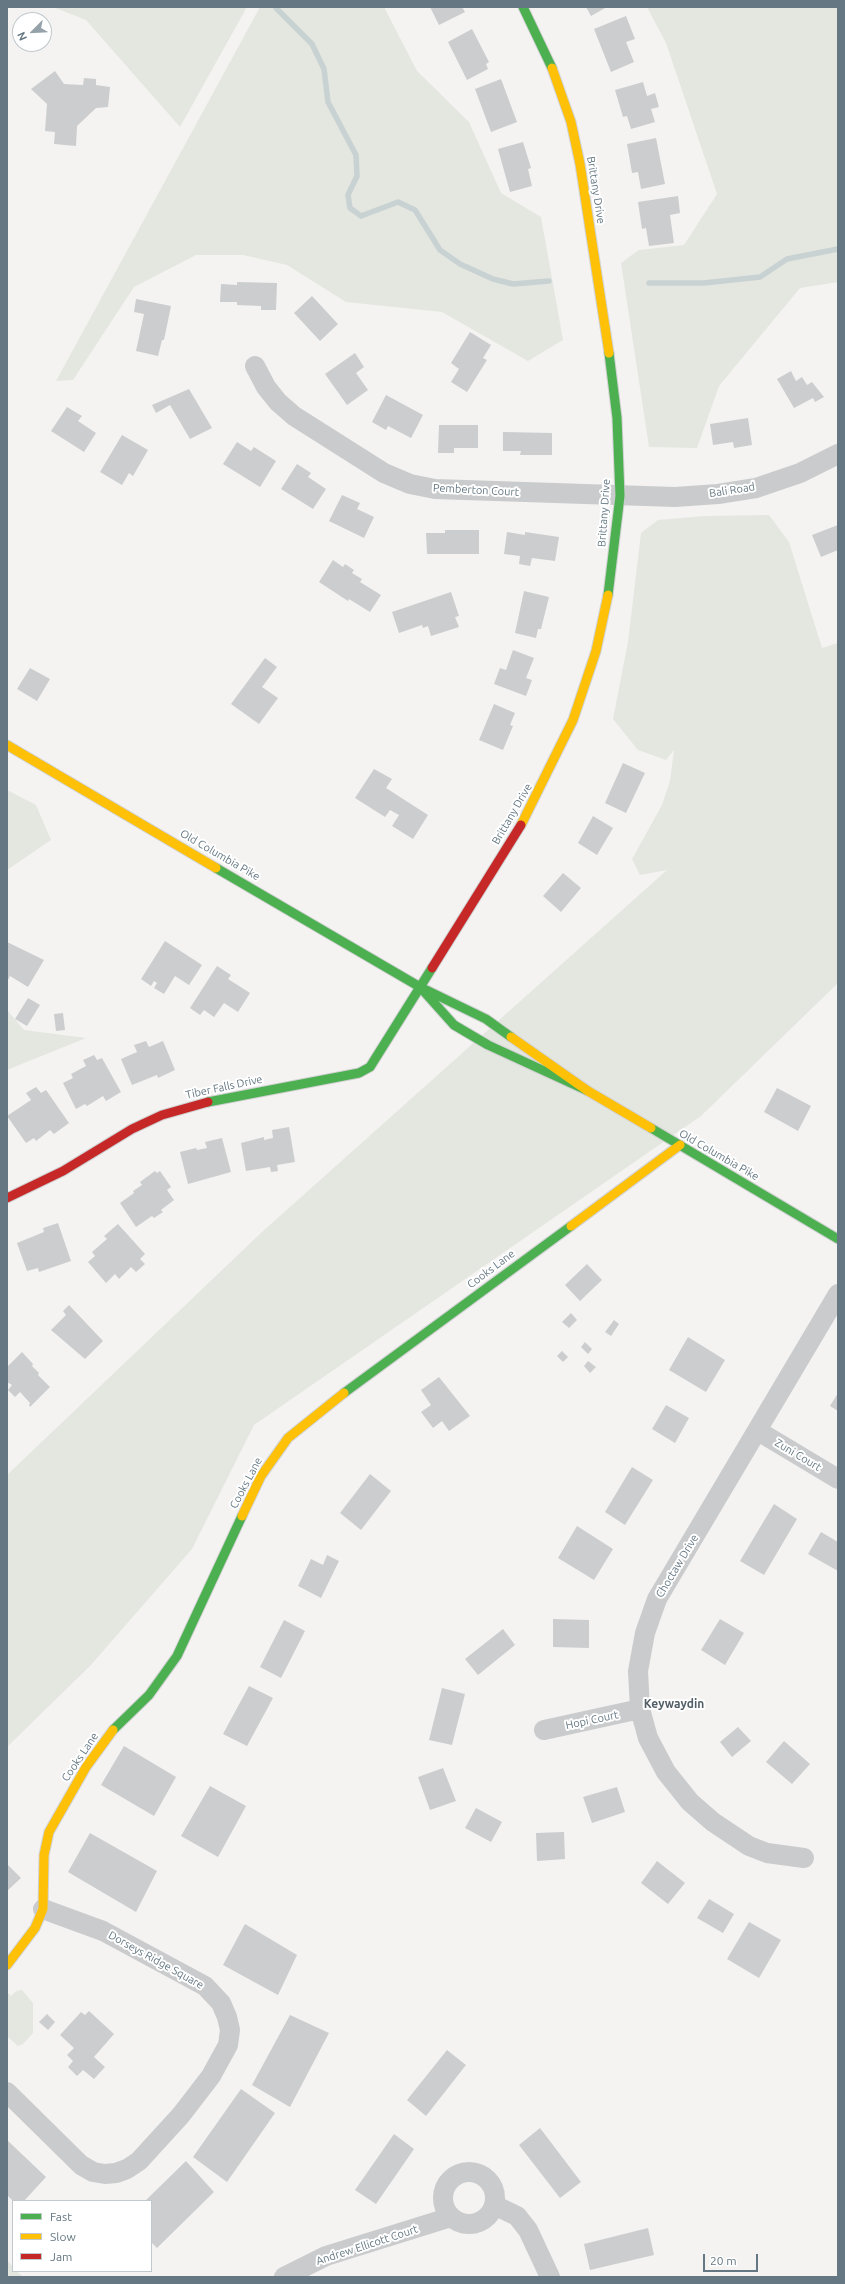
<!DOCTYPE html>
<html>
<head>
<meta charset="utf-8">
<style>
	body { margin:0 }
	#map { position:relative; width:845px; height:2284px; overflow:hidden; background:#f4f3f2; font-family:Ubuntu,sans-serif }
	canvas { display:block }
	.frame { position:absolute; inset:0; border:8px solid #647782; pointer-events:none }
	.legend { position:absolute; left:12px; top:2200px; width:140px; height:72px; box-sizing:border-box; background:#fff; border:1px solid #c1c9cd; margin:0; padding:5px 7px; list-style:none; font-size:12px; color:#647782 }
	.legend li { display:flex; align-items:center; gap:8px; height:20px }
	.legend b { width:20px; border:1px solid #c1c9cd }
	.north { position:absolute; left:12px; top:12px; width:40px; height:40px; box-sizing:border-box; background:#fff; border:1px solid #c1c9cd; border-radius:50%; rotate:246deg; font-size:11px; font-weight:700; line-height:16px; text-align:center; color:#647782 }
	.north::after { content:''; display:block; margin:auto; width:14px; height:18px; background:#96a2a9; clip-path:polygon(50% 0,100% 100%,50% 72%,0 100%) }
	.scale { position:absolute; left:703px; top:2254px; width:55px; height:18px; box-sizing:border-box; border:2px solid #647782; border-top:0; padding-left:5px; font-size:12px; line-height:14px; white-space:nowrap; color:#647782; -webkit-text-stroke:3px #fff; paint-order:stroke }
</style>
</head>
<body>
<div id="map">
<canvas width="845" height="2284"></canvas>
<div class="frame"></div>
<ul class="legend">
<li><b style="height:5px;background:#4caf50"></b>Fast</li>
<li><b style="height:5px;background:#ffc107"></b>Slow</li>
<li><b style="height:5px;background:#c62828"></b>Jam</li>
</ul>
<div class="north">N</div>
<div class="scale">20 m</div>
</div>
<script>
const c = document.querySelector('canvas').getContext('2d');
c.lineJoin = 'round';
function fill(path, color) { c.fillStyle = color; c.fill(path, 'evenodd'); }
const shape = rows => new Path2D(rows.map(r => 'M' + r).join(''));
function stroke(path, color, width, dash) { c.strokeStyle = color; c.lineWidth = width; c.lineCap = dash ? 'butt' : 'round'; c.setLineDash(dash || []); c.stroke(path); }
function write(font, color, halo, rows, align = 'center') {
  c.font = font + ' Ubuntu,sans-serif'; c.lineWidth = 4; c.setLineDash([]); c.textBaseline = 'middle'; c.strokeStyle = halo; c.fillStyle = color; for (const [text, x, y, turn = 0] of rows) {
    c.save(); c.translate(x, y); c.rotate((+turn || 0) * Math.PI / 180); c.textAlign = isNaN(turn) ? turn : align; if (halo) c.strokeText(text, 0, 0); c.fillText(text, 0, 0); c.restore();
  }
}
fill(shape([
	[53,7,247,7,180,127,86,20],
	[260,7,384,7,417,71,469,122,501,193,541,217,563,340,528,361,442,312,346,302,287,265,243,255,196,255,134,287,73,380,56,381],
	[647,7,838,7,838,282,800,288,719,386,697,448,649,447,621,263,639,250,684,245,717,194,666,43],
	[769,515,789,542,822,648,838,643,838,983,701,1116,254,1425,192,1549,90,1666,7,1747,7,1475,262,1232,667,870,640,875,632,859,662,805,670,781,674,750,666,760,638,750,613,719,628,642,641,533,658,520,704,516],
	[7,790,36,805,51,840,7,870],
	[7,1010,24,1030,86,1038,7,1070],
	[22,1990,33,2003,33,2033,23,2044,18,2046,7,2036,7,1992,11,1996,16,1991],
	[7,2260,13,2267,13,2271,17,2271,23,2277,7,2277]
]), '#e4e6e0');
stroke(shape([
	[276,8,312,44,324,69,328,102,356,155,357,176,348,195,350,208,361,216,398,202,415,210,440,250,460,264,493,279,513,284,549,281],
	[649,283,704,283,760,277,787,259,838,249]
]), '#c8d2d3', 5.5);
fill(shape([
	[430,7,462,7,465,12,439,25],
	[586,7,607,7,591,16],
	[626,16,635,39,626,42,634,62,611,72,594,29],
	[472,29,489,62,486,64,488,69,467,80,448,42],
	[55,71,64,84,83,85,84,78,96,79,96,85,110,87,108,107,96,108,77,126,76,146,54,144,55,132,45,131,47,104,31,89],
	[501,79,517,122,491,132,475,89],
	[643,82,647,96,655,93,659,107,651,109,655,122,631,129,627,116,623,117,615,90],
	[656,138,665,184,641,189,638,172,632,173,627,144],
	[523,142,531,168,528,169,532,186,510,192,498,149],
	[678,196,680,213,670,215,674,243,649,246,646,228,642,229,638,202],
	[237,282,277,283,276,310,261,310,261,306,237,305,237,302,220,302,221,284,237,285],
	[312,296,338,324,320,341,294,313],
	[136,299,171,306,164,340,162,340,158,356,136,351,144,314,134,312],
	[470,332,491,345,483,358,487,360,467,392,451,382,459,369,451,363],
	[355,353,364,367,356,373,368,390,347,405,325,374],
	[791,371,796,381,802,377,807,385,812,382,824,397,815,402,813,398,794,408,777,379],
	[189,389,212,428,190,439,170,405,156,413,152,405],
	[386,395,423,415,411,438,388,426,386,430,372,422],
	[67,407,82,416,78,421,96,433,84,452,51,431],
	[748,418,752,445,734,448,733,442,713,445,710,424],
	[439,425,478,425,478,448,454,448,454,453,438,453],
	[503,432,552,433,552,455,520,455,521,451,503,451],
	[122,435,148,450,133,476,129,473,122,485,100,472],
	[237,442,251,451,254,447,276,461,260,487,223,464],
	[297,464,311,473,308,477,326,489,313,509,281,489],
	[342,495,360,503,357,509,374,517,364,538,329,521],
	[838,525,838,550,821,557,812,535],
	[445,530,479,530,479,554,427,554,426,533,445,533],
	[507,532,525,535,525,532,559,537,555,561,532,558,530,566,519,564,520,556,504,554],
	[333,560,343,567,345,564,354,570,352,573,362,579,360,582,381,595,370,612,349,599,348,601,319,582],
	[524,591,549,597,541,629,538,629,536,638,515,633],
	[451,592,459,616,455,617,459,627,431,636,428,626,423,628,422,625,399,633,392,612],
	[513,650,534,658,526,678,532,680,526,696,494,684,500,668,506,670],
	[265,658,277,667,262,687,278,698,259,724,231,704],
	[30,668,50,679,37,701,17,689],
	[494,704,515,713,510,725,513,726,503,750,479,740],
	[623,763,645,773,626,813,605,803],
	[374,769,392,779,386,788,428,815,413,839,392,826,399,815,390,810,385,817,355,798],
	[593,816,613,828,597,855,578,843],
	[563,873,581,888,561,912,543,896],
	[165,941,202,965,189,985,175,976,164,994,154,988,157,983,154,981,151,986,141,979],
	[7,942,44,960,28,987,10,976,7,982],
	[217,966,231,975,228,979,250,993,238,1012,224,1003,214,1017,204,1010,200,1015,190,1008],
	[28,998,40,1005,27,1026,15,1019],
	[63,1013,65,1030,56,1031,54,1014],
	[146,1041,149,1047,163,1041,175,1070,158,1078,157,1075,132,1085,121,1059,137,1052,134,1045],
	[94,1055,97,1060,102,1058,121,1092,106,1101,103,1096,87,1106,85,1104,76,1109,63,1083,73,1078,71,1074,86,1066,83,1060],
	[36,1087,41,1093,46,1090,69,1123,54,1134,50,1130,36,1141,34,1138,26,1143,7,1116,31,1100,26,1093],
	[777,1088,811,1106,798,1131,764,1112],
	[289,1127,295,1162,277,1165,278,1171,271,1172,270,1167,246,1171,241,1143,264,1137,264,1140,273,1138,272,1130],
	[222,1138,231,1172,188,1184,180,1152,196,1148,197,1150,207,1148,205,1142],
	[155,1171,157,1173,160,1171,171,1187,167,1190,174,1200,161,1210,163,1212,154,1218,152,1216,136,1227,120,1203,134,1193,133,1191,142,1185,140,1182],
	[58,1223,71,1261,39,1272,38,1268,27,1271,17,1243,44,1232,43,1228],
	[118,1224,145,1254,140,1259,145,1264,136,1272,131,1267,119,1279,115,1274,106,1283,88,1262,95,1256,92,1252,107,1239,104,1236],
	[587,1264,602,1280,580,1301,565,1285],
	[69,1305,103,1341,85,1359,51,1330,66,1315,63,1311],
	[571,1313,577,1320,569,1328,562,1322],
	[614,1320,619,1324,611,1336,605,1332],
	[688,1337,725,1360,706,1392,669,1370],
	[585,1342,592,1349,588,1354,581,1347],
	[562,1351,568,1357,563,1362,557,1356],
	[22,1352,33,1364,32,1366,39,1373,38,1375,50,1387,30,1407,29,1405,30,1403,20,1392,15,1397,8,1390,12,1385,7,1382,7,1367],
	[588,1361,596,1367,590,1373,584,1366],
	[439,1377,470,1416,449,1431,442,1421,433,1428,421,1412,431,1405,421,1390],
	[838,1393,838,1411,830,1406],
	[666,1405,689,1418,675,1443,652,1429],
	[632,1467,653,1480,625,1525,605,1512],
	[370,1474,391,1491,361,1530,340,1513],
	[774,1504,797,1519,764,1575,740,1561],
	[577,1526,613,1549,594,1580,558,1558],
	[821,1532,838,1542,838,1571,808,1554],
	[327,1555,339,1561,321,1598,298,1586,311,1559,323,1565],
	[553,1619,589,1620,589,1648,553,1647],
	[720,1619,744,1633,725,1665,701,1650],
	[284,1620,305,1631,281,1678,260,1667],
	[503,1629,515,1645,478,1675,465,1659],
	[249,1686,273,1698,247,1746,223,1734],
	[442,1688,465,1694,452,1745,429,1740],
	[738,1727,751,1741,732,1757,720,1742],
	[784,1741,810,1764,792,1784,766,1762],
	[124,1746,176,1777,154,1816,101,1785],
	[443,1768,456,1801,430,1810,418,1777],
	[210,1786,246,1806,218,1857,181,1836],
	[617,1787,625,1812,592,1823,583,1797],
	[476,1808,502,1822,491,1842,465,1828],
	[564,1832,565,1859,537,1861,536,1833],
	[90,1833,157,1871,136,1912,68,1872],
	[657,1861,685,1883,668,1904,641,1883],
	[7,1864,21,1878,7,1891],
	[709,1899,734,1914,723,1933,697,1918],
	[749,1922,781,1940,759,1978,727,1959],
	[245,1924,297,1955,278,1995,223,1965],
	[89,2011,114,2034,94,2057,105,2067,94,2079,83,2070,77,2076,68,2067,73,2061,67,2055,74,2048,60,2035,81,2012,85,2015],
	[47,2014,55,2022,48,2030,39,2022],
	[290,2015,329,2033,290,2107,252,2085],
	[447,2050,466,2065,426,2116,407,2100],
	[241,2089,275,2113,227,2182,193,2157],
	[540,2128,581,2182,560,2198,519,2145],
	[394,2134,414,2149,376,2204,355,2190],
	[7,2140,46,2177,24,2201,13,2201,7,2195],
	[186,2161,214,2192,157,2248,151,2242,151,2201,145,2201],
	[648,2228,654,2255,590,2270,584,2244]
]), '#cccdce');
const fast = shape([
	[523,7,552,68],
	[608,595,620,496,617,418,609,353],
	[216,868,420,987],
	[511,1037,486,1019,420,987,454,1025,488,1045,588,1091],
	[208,1102,359,1073,370,1067,432,968],
	[651,1128,838,1239],
	[344,1393,571,1226],
	[113,1730,149,1695,177,1656,242,1516]
]);
const slow = shape([
	[552,68,571,122,580,164,609,353],
	[7,745,216,868],
	[521,825,573,720,596,651,608,595],
	[511,1037,588,1091,651,1128],
	[571,1226,680,1145],
	[242,1516,261,1476,288,1438,344,1393],
	[7,1965,35,1928,43,1909,44,1855,49,1832,86,1767,113,1730]
]);
const jam = shape([
	[432,968,521,825],
	[7,1198,63,1171,132,1129,162,1115,208,1102]
]);
stroke(fast, '#d0d1d2', 11);
stroke(slow, '#d0d1d2', 11);
stroke(jam, '#d0d1d2', 11);
stroke(shape([
	[255,366,266,387,278,402,294,416,384,473,410,484,435,489,675,497,718,494,756,488,800,473,838,454],
	[758,1431,838,1479],
	[544,1730,640,1709],
	[804,1858,767,1853,749,1846,713,1822,690,1802,666,1772,648,1738,640,1709,638,1671,645,1633,657,1599,838,1294],
	[7,2092,81,2165,93,2172,105,2174,116,2173,127,2169,139,2161,181,2115,211,2076,228,2045,230,2030,227,2017,221,2003,205,1986,103,1931,43,1909],
	'443 2198a26 26 0 1 1 52 0a26 26 0 1 1-52 0Z',
	[494,2205,517,2216,528,2230,550,2277],
	[284,2277,326,2256,451,2217]
]), '#cacbcc', 20);
stroke(fast, '#4caf50', 9);
stroke(slow, '#ffc107', 9);
stroke(jam, '#c62828', 9);
write('11px', '#647782', '#fff', [
	["Brittany Drive",596,190,81],
	["Pemberton Court",476,490,3],
	["Bali Road",732,490,-9],
	["Brittany Drive",604,513,-86],
	["Brittany Drive",512,814,-60],
	["Old Columbia Pike",220,855,30],
	["Tiber Falls Drive",224,1087,-12],
	["Old Columbia Pike",719,1155,30],
	["Cooks Lane",491,1269,-37],
	["Zuni Court",798,1455,31],
	["Cooks Lane",246,1483,-62],
	["Choctaw Drive",677,1566,-59],
	["Hopi Court",592,1720,-12],
	["Cooks Lane",80,1757,-56],
	["Dorseys Ridge Square",156,1960,29],
	["Andrew Ellicott Court",367,2245,-18]
]);
write('bold 12px', '#525f67', '#fff', [
	["Keywaydin",674,1704]
]);
</script>
</body>
</html>
